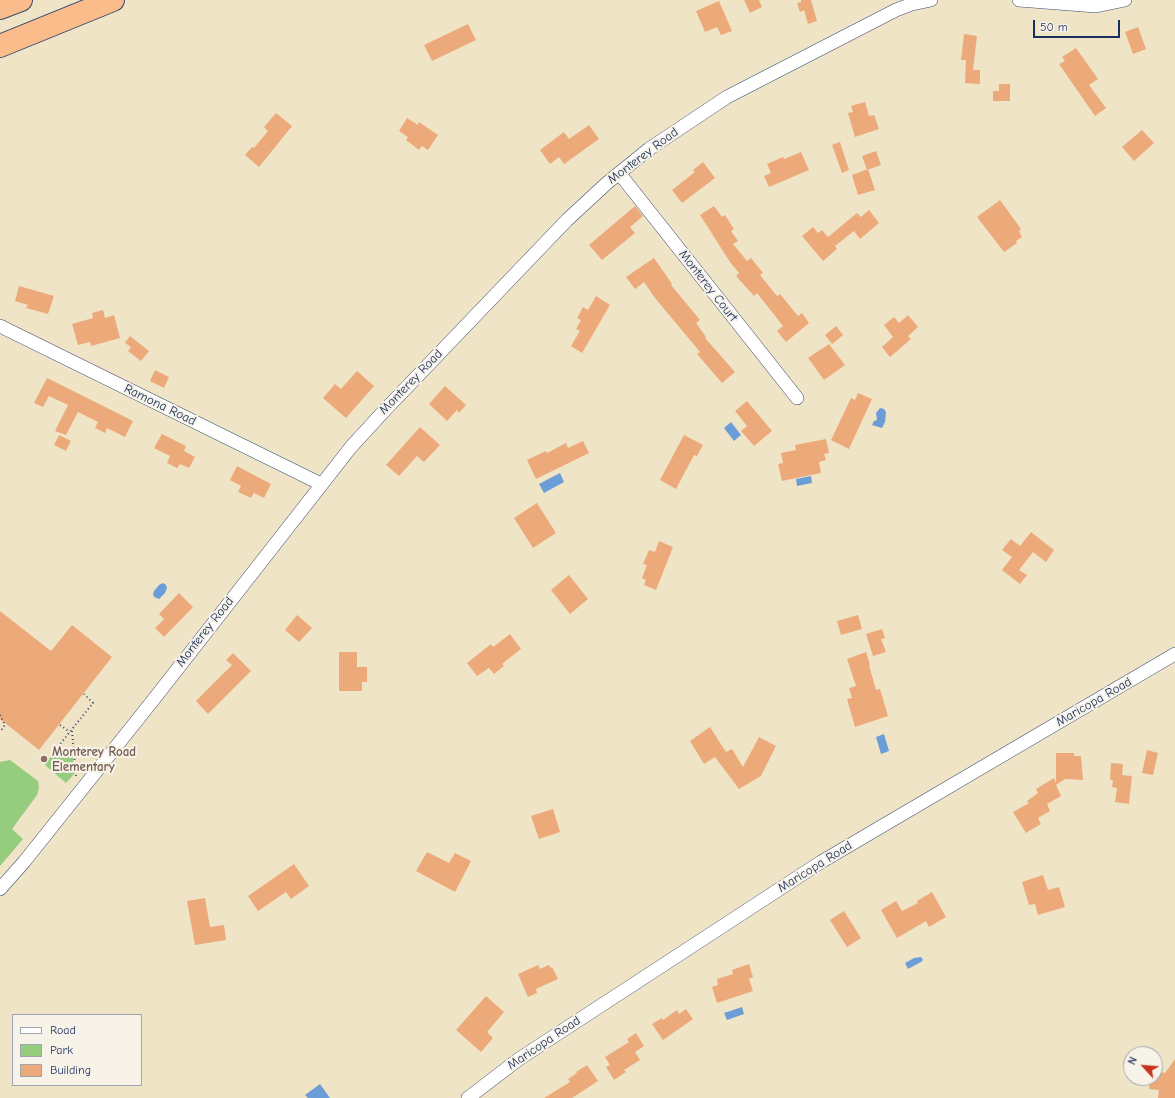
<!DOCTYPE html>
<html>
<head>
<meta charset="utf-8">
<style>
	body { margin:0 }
	#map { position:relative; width:1175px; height:1098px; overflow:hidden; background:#f0e4c7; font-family:"Comic Neue",sans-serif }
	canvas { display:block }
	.legend { position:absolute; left:12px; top:1014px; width:130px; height:72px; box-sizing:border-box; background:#f7f3e8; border:1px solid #9fa5b1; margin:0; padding:5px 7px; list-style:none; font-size:12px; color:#1b2f5e }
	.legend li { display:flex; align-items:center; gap:8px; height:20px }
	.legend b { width:20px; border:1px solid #9fa5b1 }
	.north { position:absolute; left:1123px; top:1046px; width:40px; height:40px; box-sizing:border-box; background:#f7f3e8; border:1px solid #9fa5b1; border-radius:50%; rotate:296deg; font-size:11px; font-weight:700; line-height:16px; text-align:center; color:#1b2f5e }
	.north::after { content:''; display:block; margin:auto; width:14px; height:18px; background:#c8321e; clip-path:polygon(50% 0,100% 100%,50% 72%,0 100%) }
	.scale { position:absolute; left:1033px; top:20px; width:87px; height:18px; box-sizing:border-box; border:2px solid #1b2f5e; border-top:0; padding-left:5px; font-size:12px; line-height:14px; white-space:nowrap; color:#1b2f5e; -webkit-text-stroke:3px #f7f3e8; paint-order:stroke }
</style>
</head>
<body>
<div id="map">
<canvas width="1175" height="1098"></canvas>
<ul class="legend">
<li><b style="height:5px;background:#fff"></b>Road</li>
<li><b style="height:11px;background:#95cc7e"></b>Park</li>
<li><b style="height:11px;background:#ecaa7b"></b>Building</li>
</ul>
<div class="north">N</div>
<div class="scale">50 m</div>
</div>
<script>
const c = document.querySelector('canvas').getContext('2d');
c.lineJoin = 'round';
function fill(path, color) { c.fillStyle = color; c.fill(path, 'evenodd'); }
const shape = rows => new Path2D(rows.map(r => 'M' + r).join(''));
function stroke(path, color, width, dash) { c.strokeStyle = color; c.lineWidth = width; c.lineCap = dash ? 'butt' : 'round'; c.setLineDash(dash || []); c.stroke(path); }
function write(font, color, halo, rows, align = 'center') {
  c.font = font + ' "Comic Neue",sans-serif'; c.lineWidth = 4; c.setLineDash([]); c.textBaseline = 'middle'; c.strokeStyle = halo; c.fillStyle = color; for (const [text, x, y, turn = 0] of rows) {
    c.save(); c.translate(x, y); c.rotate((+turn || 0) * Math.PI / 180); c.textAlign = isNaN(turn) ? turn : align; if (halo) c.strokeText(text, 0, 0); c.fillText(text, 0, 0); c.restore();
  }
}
fill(shape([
	[57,751,72,752,75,773,66,783,45,765,53,753,55,754],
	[10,760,38,781,39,788,37,795,12,829,23,839,0,866,0,762]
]), '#95cc7e');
fill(shape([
	[880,408,884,409,886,412,885,422,882,428,872,425,874,421,877,420,876,413],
	[731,422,741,435,734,441,724,428],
	[560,473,564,482,544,493,539,484],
	[811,476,812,483,797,486,796,479],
	[163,583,166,585,167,588,165,593,159,599,154,597,153,594,154,591,159,585],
	[884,734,889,751,881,754,876,737],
	[921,957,923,960,921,962,908,969,905,963,914,958],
	[742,1007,744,1014,727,1020,724,1013],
	[320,1084,330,1098,308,1098,305,1095]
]), '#6b9ed7');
fill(shape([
	[744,0,759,0,762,7,750,13],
	[801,0,811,0,817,21,808,24,804,10,800,12,797,3,801,2],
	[719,1,732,31,721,35,717,27,705,32,696,11],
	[468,24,476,40,432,61,424,45],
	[1138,27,1146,49,1133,54,1125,32],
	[964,34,977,36,973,70,980,70,980,84,965,83,966,60,961,60],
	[1076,48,1098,79,1089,85,1106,108,1095,116,1059,64,1065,61,1062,57],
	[999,84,1010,84,1010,101,993,101,993,91,999,91],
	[865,102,869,116,874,115,879,129,855,137,848,113,853,112,851,106],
	[276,113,292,126,259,167,245,155,252,147,254,148,268,131,264,127],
	[407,118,418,125,419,122,438,135,428,150,422,146,419,150,406,140,408,137,399,131],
	[589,125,599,139,564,164,559,157,550,164,540,150,564,132,569,139],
	[1142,130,1154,143,1134,161,1122,147],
	[840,142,849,170,842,173,832,145],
	[876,151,881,165,867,170,862,156],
	[801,152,809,170,769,187,764,176,771,173,767,164,783,157,784,159],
	[703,162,715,178,682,203,672,190,695,172,693,170],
	[868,169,875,190,858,195,852,175],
	[1000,200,1021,229,1019,231,1022,237,1016,241,1017,243,1004,252,977,217],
	[635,206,643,216,630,227,635,233,602,260,589,245],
	[714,206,722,217,725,215,734,229,731,231,738,241,733,244,747,261,751,258,763,273,760,275,777,296,780,294,798,316,802,313,809,323,786,342,777,331,783,326,757,293,754,296,736,276,739,273,730,262,700,215],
	[869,210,879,223,860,239,854,231,835,246,837,249,823,261,802,236,813,227,818,233,822,230,828,237,857,213,861,217],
	[654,258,672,284,671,285,700,320,696,323,706,337,705,338,735,372,722,383,697,354,700,352,655,298,644,282,635,289,626,277],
	[19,286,54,296,48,314,26,308,28,305,15,301],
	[596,296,610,305,582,353,571,346,580,331,576,329,581,320,577,318,583,307,588,310],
	[103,310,105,318,114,315,120,338,91,346,90,342,78,345,72,324,93,318,92,313],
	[908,315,918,327,908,336,911,339,890,357,882,347,893,337,884,325,894,317,899,323],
	[836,326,843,335,832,344,825,335],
	[130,336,149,351,141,361,128,351,131,347,125,343],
	[829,344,845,365,824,380,808,358],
	[155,370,169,377,164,388,150,381],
	[357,371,374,386,346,418,323,398,335,384,341,389],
	[47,378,133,421,125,437,107,428,105,433,95,428,98,422,78,412,66,435,55,431,68,405,49,396,43,407,34,403],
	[445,386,466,405,459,413,457,410,447,421,429,404],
	[858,393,872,399,849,449,831,440,851,398,855,400],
	[747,401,772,431,754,446,741,431,747,426,735,411],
	[420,427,440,445,424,462,417,456,399,476,386,465],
	[162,434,186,446,184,451,195,457,189,468,180,464,177,468,167,463,170,456,154,448],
	[59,435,71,441,66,451,54,445],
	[684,435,703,445,697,456,694,455,676,489,660,480],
	[826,439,829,453,824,454,826,460,819,462,821,473,782,481,778,464,783,463,781,453,796,450,795,445],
	[583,441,589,453,536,479,527,460,546,451,547,453,566,443,568,448],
	[237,466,271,484,264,498,254,493,251,498,238,492,241,486,230,480],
	[537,503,556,533,533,548,514,518],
	[1031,532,1054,550,1046,562,1033,552,1019,570,1027,575,1020,584,1002,570,1012,557,1002,550,1011,539,1020,546],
	[659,541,673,547,656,590,644,585,646,580,642,578,647,565,643,564,649,550,655,552],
	[569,575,588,599,570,614,551,590],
	[179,593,193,607,164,637,155,628,164,619,159,614],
	[0,611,51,651,72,625,112,657,39,750,0,719],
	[297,615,312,628,299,642,285,630],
	[858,615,862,629,841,635,837,621],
	[882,629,885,638,881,639,886,652,873,656,866,634],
	[510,634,521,649,502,664,504,666,494,674,489,668,477,676,467,663,491,644,493,647],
	[339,652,357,652,357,667,367,667,367,682,362,682,362,691,339,691],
	[866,652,870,665,869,665,876,690,880,689,888,716,855,727,847,699,852,698,849,688,856,686,847,659],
	[233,653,251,671,208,714,196,701,232,665,226,660],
	[710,727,726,752,732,749,743,767,759,737,776,746,761,776,739,789,715,757,704,764,690,741],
	[1147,750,1158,753,1153,775,1142,773],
	[1056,753,1074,753,1074,756,1081,756,1083,780,1065,779,1056,785,1061,796,1047,804,1050,811,1038,818,1041,824,1026,833,1013,812,1029,803,1027,801,1038,793,1036,789,1054,778,1056,783],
	[1111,763,1123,764,1122,775,1132,776,1129,804,1115,802,1117,788,1112,787,1113,780,1110,780],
	[553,809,560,832,539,839,531,816],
	[427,852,449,863,455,853,471,861,455,892,416,871],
	[294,864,309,886,291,899,286,892,258,911,248,896],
	[1043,875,1048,890,1059,887,1065,907,1038,915,1035,904,1029,905,1022,882],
	[932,892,946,917,929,927,926,921,897,938,881,910,896,901,902,911,918,903,917,901],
	[205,898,210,927,224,925,226,940,195,945,187,901],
	[844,911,861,938,847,947,830,920],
	[749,964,753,977,749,979,753,991,717,1003,712,987,718,985,717,979,733,974,732,970],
	[538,965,540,969,549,965,551,968,552,967,558,979,536,989,537,993,528,997,518,974],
	[486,996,504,1012,487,1032,493,1038,481,1052,456,1030],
	[686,1009,693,1019,663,1040,652,1024,662,1018,663,1020,677,1010,679,1014],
	[636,1033,644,1046,635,1052,640,1060,624,1070,626,1072,614,1080,606,1067,610,1065,605,1057,629,1042,627,1039],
	[1175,1059,1175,1098,1158,1098,1159,1090,1149,1089,1150,1078,1155,1078,1155,1071,1165,1073],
	[587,1065,598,1081,572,1098,544,1098,570,1082,568,1079,577,1073,576,1072]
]), '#ecaa7b');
const street = shape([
	[1019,0,1096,6,1125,0],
	[619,173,797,398],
	[0,326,321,484],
	[0,889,24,862,154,699,351,447,384,411,567,220,607,183,649,149,727,97,896,10,912,4,931,0],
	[468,1098,519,1059,821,862,1175,654]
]);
const highway = shape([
	[0,8,21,0],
	[0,46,113,0]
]);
stroke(street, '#3b4a6e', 14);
stroke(highway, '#3b4a6e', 24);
stroke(shape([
	[0,715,5,725,0,732],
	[60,725,70,732],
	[72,731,76,776],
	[53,753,93,703,84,694]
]), '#3b4a6e', 2, [1, 3]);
stroke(street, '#fff', 13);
stroke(highway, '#f9bc8a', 22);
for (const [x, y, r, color] of [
	[44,759,4,"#8d6e63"]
]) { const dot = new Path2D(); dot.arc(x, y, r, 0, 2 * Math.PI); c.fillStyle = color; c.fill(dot); stroke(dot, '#f7f3e8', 1.5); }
write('13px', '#1b2f5e', '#f7f3e8', [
	["Monterey Road",643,156,-37],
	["Monterey Court",708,286,52],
	["Monterey Road",411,382,-46],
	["Ramona Road",160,405,26],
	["Monterey Road",205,632,-52],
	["Maricopa Road",1094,702,-30],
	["Maricopa Road",815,867,-32],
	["Maricopa Road",544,1043,-34]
]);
write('bold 13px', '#785e54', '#f7f3e8', [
	["Monterey Road",52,752],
	["Elementary",52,767]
], 'left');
</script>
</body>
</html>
